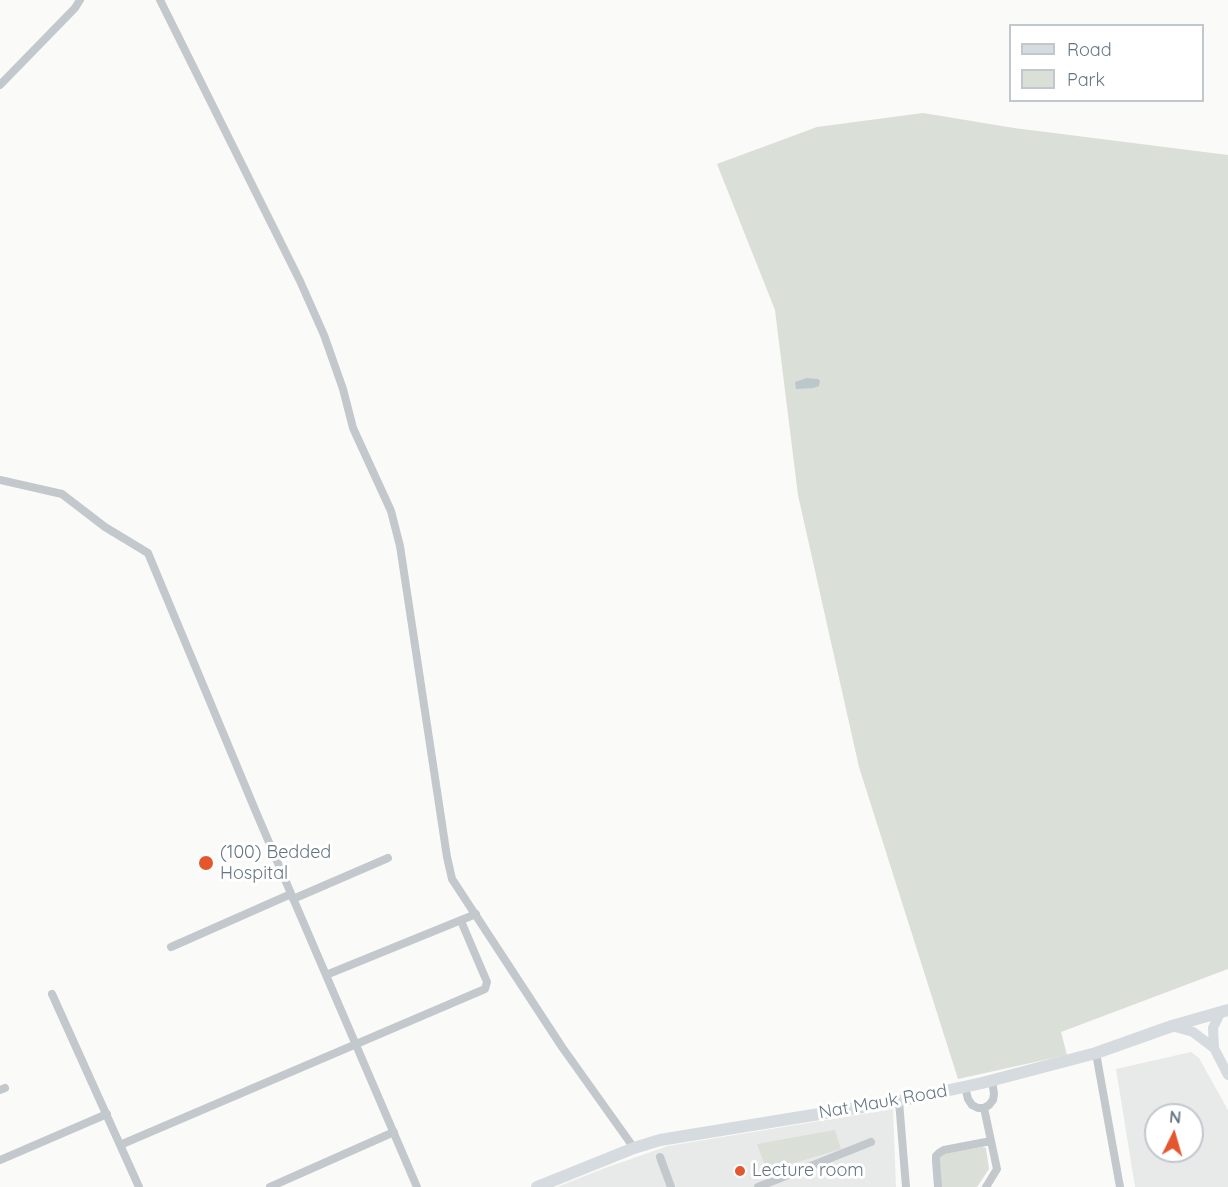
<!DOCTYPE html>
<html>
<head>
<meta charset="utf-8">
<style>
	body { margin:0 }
	#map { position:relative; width:1228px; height:1187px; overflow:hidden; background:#fafaf8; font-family:Quicksand,sans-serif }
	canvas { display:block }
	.legend { position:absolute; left:1009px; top:24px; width:195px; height:78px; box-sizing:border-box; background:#fff; border:2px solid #c1c8cd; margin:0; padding:8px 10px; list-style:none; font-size:18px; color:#657683 }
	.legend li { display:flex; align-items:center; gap:12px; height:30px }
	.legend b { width:30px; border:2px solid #c1c8cd }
	.north { position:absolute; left:1144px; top:1103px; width:60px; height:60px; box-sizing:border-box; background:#fff; border:2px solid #c1c8cd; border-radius:50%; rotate:5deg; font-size:16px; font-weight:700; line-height:24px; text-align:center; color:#657683 }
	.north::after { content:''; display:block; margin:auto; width:21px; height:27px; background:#e4572e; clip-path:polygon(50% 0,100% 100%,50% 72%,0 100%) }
</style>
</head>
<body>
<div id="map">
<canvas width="1228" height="1187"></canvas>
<ul class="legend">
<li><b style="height:8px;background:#d6dbdf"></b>Road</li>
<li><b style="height:16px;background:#dadfd7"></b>Park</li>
</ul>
<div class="north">N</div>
</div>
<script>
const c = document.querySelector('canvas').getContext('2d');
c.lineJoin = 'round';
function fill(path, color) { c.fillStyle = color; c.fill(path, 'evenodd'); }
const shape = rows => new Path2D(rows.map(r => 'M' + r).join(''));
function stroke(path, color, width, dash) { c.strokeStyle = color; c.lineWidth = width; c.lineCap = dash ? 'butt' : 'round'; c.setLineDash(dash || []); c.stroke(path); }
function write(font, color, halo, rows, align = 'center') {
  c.font = font + ' Quicksand,sans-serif'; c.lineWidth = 6; c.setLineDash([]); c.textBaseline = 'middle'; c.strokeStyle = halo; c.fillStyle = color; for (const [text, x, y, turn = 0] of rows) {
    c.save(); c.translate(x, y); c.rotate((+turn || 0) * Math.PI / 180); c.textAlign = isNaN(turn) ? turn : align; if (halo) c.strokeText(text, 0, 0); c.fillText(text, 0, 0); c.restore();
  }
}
fill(shape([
	[1191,1052,1199,1058,1228,1110,1228,1187,1135,1187,1116,1069],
	[1156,1115,1192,1115,1192,1151,1156,1151],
	[893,1109,896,1187,557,1187,605,1168,668,1146]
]), '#e8e9e9');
fill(shape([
	[923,113,1014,128,1228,155,1228,969,1061,1032,1067,1055,958,1079,859,767,798,495,775,310,717,164,817,127],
	[835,1130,841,1149,767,1171,757,1144],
	[982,1147,986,1148,989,1169,977,1187,941,1187,939,1160,940,1157,943,1154]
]), '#dadfd7');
fill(shape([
	[807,378,818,379,820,381,819,386,813,388,796,389,795,382]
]), '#bbc7cb');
stroke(shape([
	[160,0,300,281,324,335,343,389,353,428,391,511,400,546,447,857,452,879,562,1047,634,1148],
	[0,85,75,8,80,0],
	[0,480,62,494,105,527,148,553,256,812,417,1187],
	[293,899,388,858],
	[171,947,291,894],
	[326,975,476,914],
	[52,994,139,1187],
	[1096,1053,1120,1187],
	[965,1087,968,1099,972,1105,978,1108,984,1108,989,1105,993,1100,994,1094,992,1080],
	[0,1090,5,1088],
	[899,1101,906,1187],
	[984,1108,997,1169,986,1187],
	[120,1145,485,989,487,982,461,921],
	[660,1157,671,1187],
	[0,1160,107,1114],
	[270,1187,394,1132],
	[758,1187,871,1142],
	[938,1187,936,1161,936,1156,939,1153,944,1150,991,1141]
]), '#c3c8cc', 8);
stroke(shape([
	[1172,1026,1193,1032,1214,1048,1228,1075],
	[1214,1048,1213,1028,1220,1013]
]), '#d6dbdf', 10);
stroke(shape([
	[537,1187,634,1148,660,1140,899,1101,982,1083,1096,1053,1172,1026,1228,1010]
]), '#d6dbdf', 12);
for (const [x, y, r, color] of [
	[206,863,8,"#e4572e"],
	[740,1171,6,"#e4572e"]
]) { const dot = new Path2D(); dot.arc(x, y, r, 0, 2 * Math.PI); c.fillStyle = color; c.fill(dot); stroke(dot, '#fff', 2); }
write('18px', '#657683', '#fff', [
	["(100) Bedded",220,853],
	["Hospital",220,874],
	["Lecture room",752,1171]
], 'left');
write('18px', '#657683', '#fff', [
	["Nat Mauk Road",883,1102,-10]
]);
</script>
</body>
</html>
